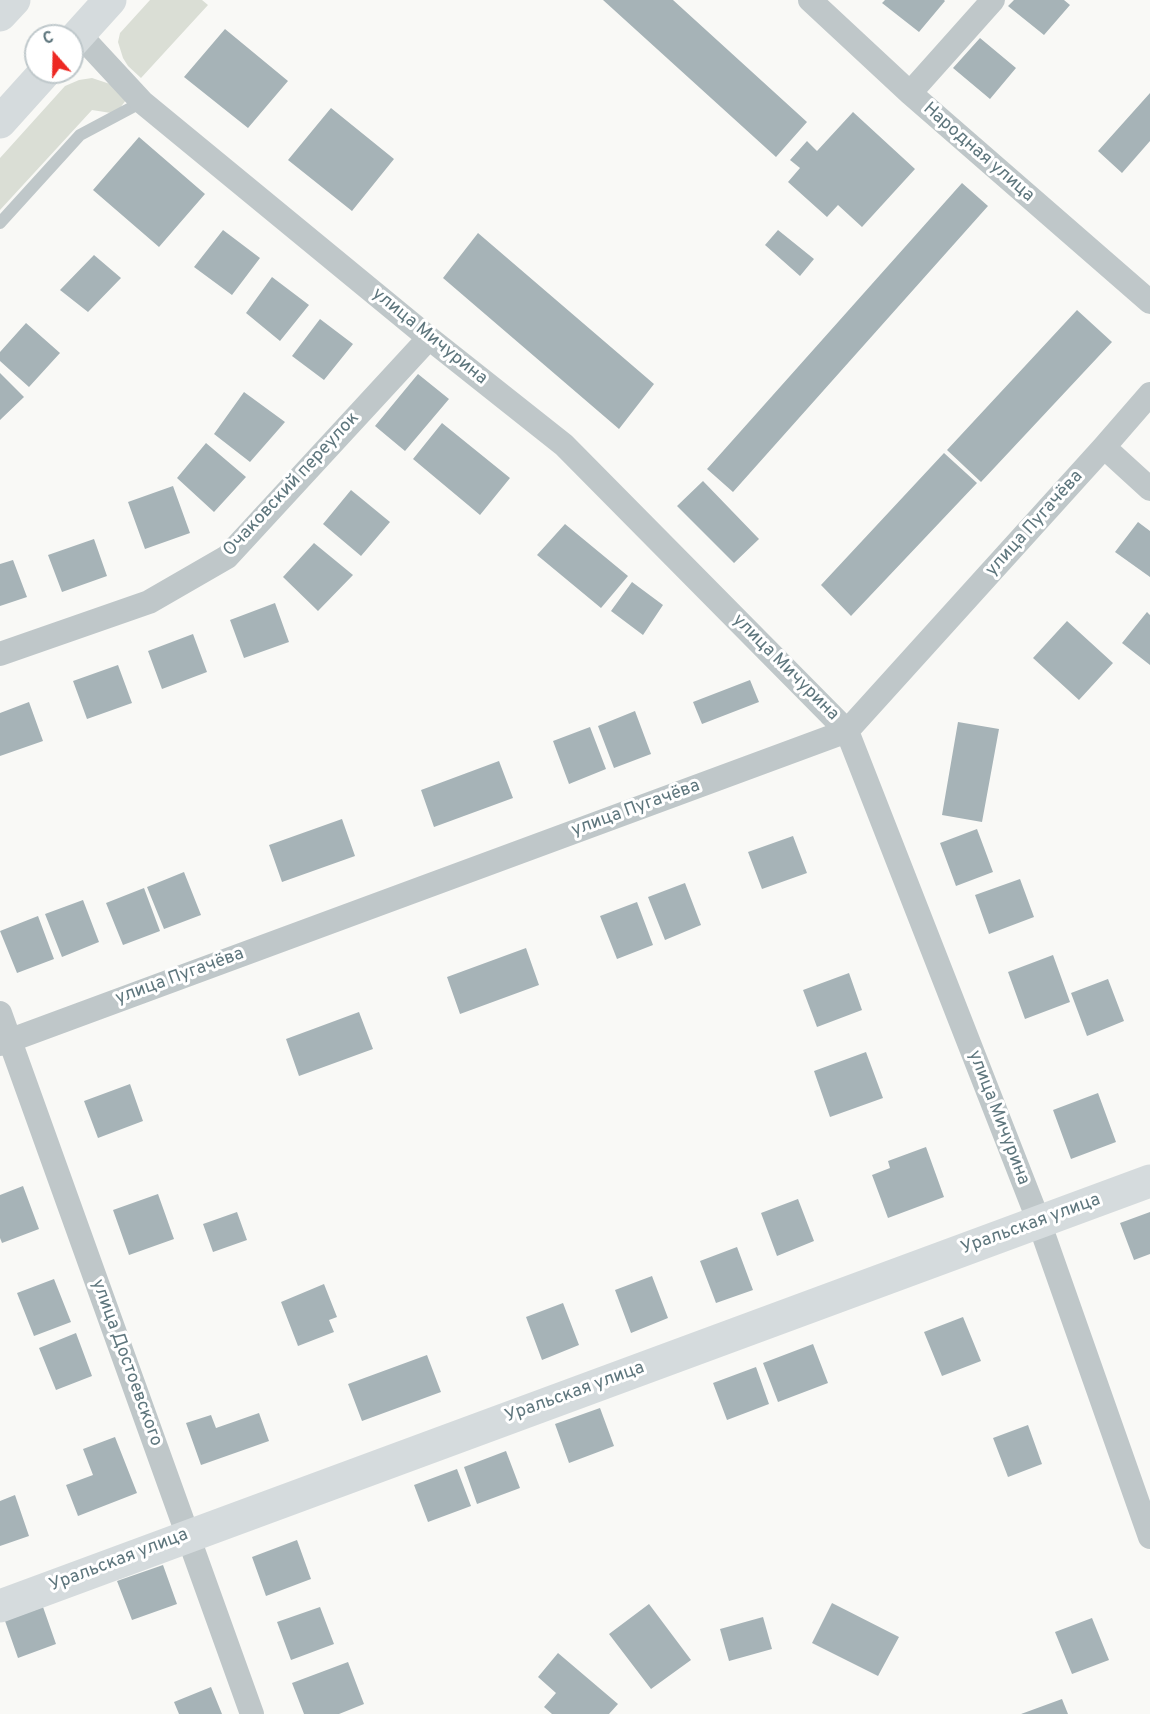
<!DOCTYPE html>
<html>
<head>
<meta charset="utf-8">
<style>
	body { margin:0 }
	#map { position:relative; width:1150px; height:1714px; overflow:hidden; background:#f9f9f6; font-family:Overpass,sans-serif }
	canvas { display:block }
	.north { position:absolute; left:24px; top:24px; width:60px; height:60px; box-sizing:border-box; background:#fff; border:2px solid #bfc8cb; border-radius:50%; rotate:340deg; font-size:16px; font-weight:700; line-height:24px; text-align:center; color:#5e767d }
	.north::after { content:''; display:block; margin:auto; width:21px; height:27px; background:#ed2823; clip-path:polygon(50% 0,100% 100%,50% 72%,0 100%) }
</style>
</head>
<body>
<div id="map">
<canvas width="1150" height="1714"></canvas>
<div class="north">С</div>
</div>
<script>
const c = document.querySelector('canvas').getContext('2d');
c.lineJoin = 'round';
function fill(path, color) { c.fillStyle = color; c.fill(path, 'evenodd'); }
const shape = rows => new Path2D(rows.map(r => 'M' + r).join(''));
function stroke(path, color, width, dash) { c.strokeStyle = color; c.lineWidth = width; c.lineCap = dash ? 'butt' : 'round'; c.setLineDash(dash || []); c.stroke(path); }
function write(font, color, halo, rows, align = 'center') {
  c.font = font + ' Overpass,sans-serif'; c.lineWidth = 6; c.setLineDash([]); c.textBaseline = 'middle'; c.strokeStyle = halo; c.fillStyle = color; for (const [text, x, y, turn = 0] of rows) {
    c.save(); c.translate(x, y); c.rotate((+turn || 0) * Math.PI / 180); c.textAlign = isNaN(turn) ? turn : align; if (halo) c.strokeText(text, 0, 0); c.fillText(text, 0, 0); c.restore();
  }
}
fill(shape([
	[150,0,202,0,208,5,141,78,128,66,123,58,118,42,120,33],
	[92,78,110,84,126,100,120,108,111,113,92,110,0,210,0,158,65,86,79,80]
]), '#daded5');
fill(shape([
	[603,0,673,0,807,122,776,157],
	[885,0,944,0,945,1,919,32,882,3],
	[1014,0,1064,0,1070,5,1044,35,1008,6],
	[225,29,288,81,248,128,184,77],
	[980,38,1016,68,990,99,953,68],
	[1150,93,1150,141,1122,173,1098,151],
	[331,108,394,159,352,211,288,160],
	[853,112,915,169,862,227,838,205,827,217,788,182,800,168,790,160,807,141,817,151],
	[139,137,205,194,159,247,93,190],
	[962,183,988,206,733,492,707,469],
	[223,230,260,258,232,295,194,267],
	[778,230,814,259,800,276,765,245],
	[478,233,654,384,619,429,443,278],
	[94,255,121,278,88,312,60,290],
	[272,277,309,305,280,341,246,313],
	[1077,310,1112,342,981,482,947,450],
	[320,319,353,344,324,380,292,356],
	[26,323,60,353,29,387,0,361,0,352],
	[0,373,24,397,0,420],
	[418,374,449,399,405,451,375,426],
	[244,392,285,422,250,462,214,434],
	[442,423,510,478,480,515,413,459],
	[206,443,246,477,214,512,177,478],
	[944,453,977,483,851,616,821,585],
	[703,481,759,539,734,563,677,506],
	[173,486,190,533,145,549,128,502],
	[351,490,390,522,361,556,323,524],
	[1138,522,1150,531,1150,577,1115,552],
	[565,524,628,576,601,608,537,555],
	[94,539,107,576,62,592,48,555],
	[314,543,353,575,318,611,283,577],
	[13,560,27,597,0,606,0,564],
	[632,582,663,605,643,635,611,611],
	[275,603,289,642,244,658,230,620],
	[1147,612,1150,615,1150,665,1122,643],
	[1067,621,1113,663,1079,700,1033,658],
	[193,634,207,672,162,689,148,651],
	[118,665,132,703,87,719,73,681],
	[750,680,759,702,702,724,693,702],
	[29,702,43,741,0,756,0,713],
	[635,711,651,754,614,768,598,726],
	[958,722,999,729,982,822,942,815],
	[590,727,606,769,569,784,553,741],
	[499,761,513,798,434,827,421,790],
	[342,819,355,856,282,882,269,845],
	[977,829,993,872,956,886,940,843],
	[793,836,807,873,762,889,748,852],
	[184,872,201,915,164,929,147,887],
	[1020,879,1034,917,989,934,975,895],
	[685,883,701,925,665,940,648,897],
	[144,888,160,931,123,945,106,903],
	[83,900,99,942,62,957,45,914],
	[637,902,653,945,617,959,600,916],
	[38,916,54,959,17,973,0,931],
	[526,948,539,985,460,1014,447,977],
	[1053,955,1070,1002,1025,1019,1008,972],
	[849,973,862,1010,817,1027,803,990],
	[1108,979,1124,1021,1087,1036,1071,993],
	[359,1012,373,1049,299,1076,286,1039],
	[866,1052,883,1098,830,1117,814,1071],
	[130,1084,143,1121,98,1138,84,1101],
	[1098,1093,1116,1142,1071,1159,1053,1110],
	[926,1147,944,1197,888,1218,872,1175,890,1168,888,1161],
	[23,1186,39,1229,2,1243,0,1238,0,1195],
	[158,1194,174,1239,129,1255,113,1210],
	[798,1199,814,1241,777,1256,761,1213],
	[237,1212,247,1240,213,1252,203,1224],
	[1150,1212,1150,1254,1134,1260,1120,1223],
	[737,1247,753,1290,716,1303,700,1261],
	[652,1276,668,1318,631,1333,615,1290],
	[54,1279,71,1322,34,1336,17,1293],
	[324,1284,337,1317,329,1320,334,1332,298,1346,281,1302],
	[563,1303,579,1345,542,1360,526,1317],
	[963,1317,981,1361,942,1376,924,1332],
	[76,1333,92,1376,56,1390,39,1348],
	[813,1344,828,1383,778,1402,763,1363],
	[427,1355,441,1392,362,1421,348,1384],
	[756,1367,769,1404,727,1420,713,1383],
	[600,1408,614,1446,569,1463,555,1424],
	[259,1413,269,1441,201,1465,186,1423,211,1415,216,1428],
	[1028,1425,1042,1464,1008,1477,993,1438],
	[115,1437,137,1493,78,1516,66,1485,93,1475,83,1449],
	[506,1451,520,1488,477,1504,464,1467],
	[457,1469,471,1506,428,1522,414,1485],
	[15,1495,29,1536,0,1546,0,1501],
	[297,1540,311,1579,266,1596,252,1557],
	[163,1565,177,1604,132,1620,117,1581],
	[832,1603,899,1637,878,1676,812,1643],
	[649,1604,691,1660,651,1689,609,1634],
	[43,1607,56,1644,18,1658,5,1621],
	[320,1607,334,1644,291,1660,277,1622],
	[763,1617,772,1649,729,1661,720,1629],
	[1092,1618,1109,1660,1072,1674,1055,1632],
	[558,1653,618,1704,609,1714,552,1714,544,1707,556,1693,538,1677],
	[348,1662,364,1704,339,1714,304,1714,292,1683],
	[211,1687,222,1714,179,1714,174,1702],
	[1062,1699,1068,1714,1021,1714]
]), '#a6b3b7');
stroke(shape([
	[0,223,80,135,142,102]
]), '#bfc7c9', 12);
stroke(shape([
	[810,0,910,93,1150,302],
	[79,34,142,102,429,338,564,445,847,731,1039,1222,1150,1537],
	[910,93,993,0],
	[1104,447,1150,489],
	[0,654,149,602,227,557,429,338],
	[0,1013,252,1714],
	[0,1044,847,731,1104,447,1150,394]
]), '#bfc7c9', 24);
stroke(shape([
	[0,1606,1150,1181]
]), '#d5dbdd', 33);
stroke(shape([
	[0,15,14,0],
	[72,42,110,0],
	[0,122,45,72]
]), '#d5dbdd', 33);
write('18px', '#5e767d', '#fff', [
	["Народная улица",978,153,41],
	["улица Мичурина",429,337,39],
	["Очаковский переулок",292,485,-47],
	["улица Пугачёва",1035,524,-48],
	["улица Мичурина",785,668,45],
	["улица Пугачёва",636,809,-20],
	["улица Пугачёва",180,977,-20],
	["улица Мичурина",998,1118,69],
	["Уральская улица",1031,1225,-20],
	["улица Достоевского",126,1363,70],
	["Уральская улица",575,1393,-20],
	["Уральская улица",119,1561,-21]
]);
</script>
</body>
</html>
